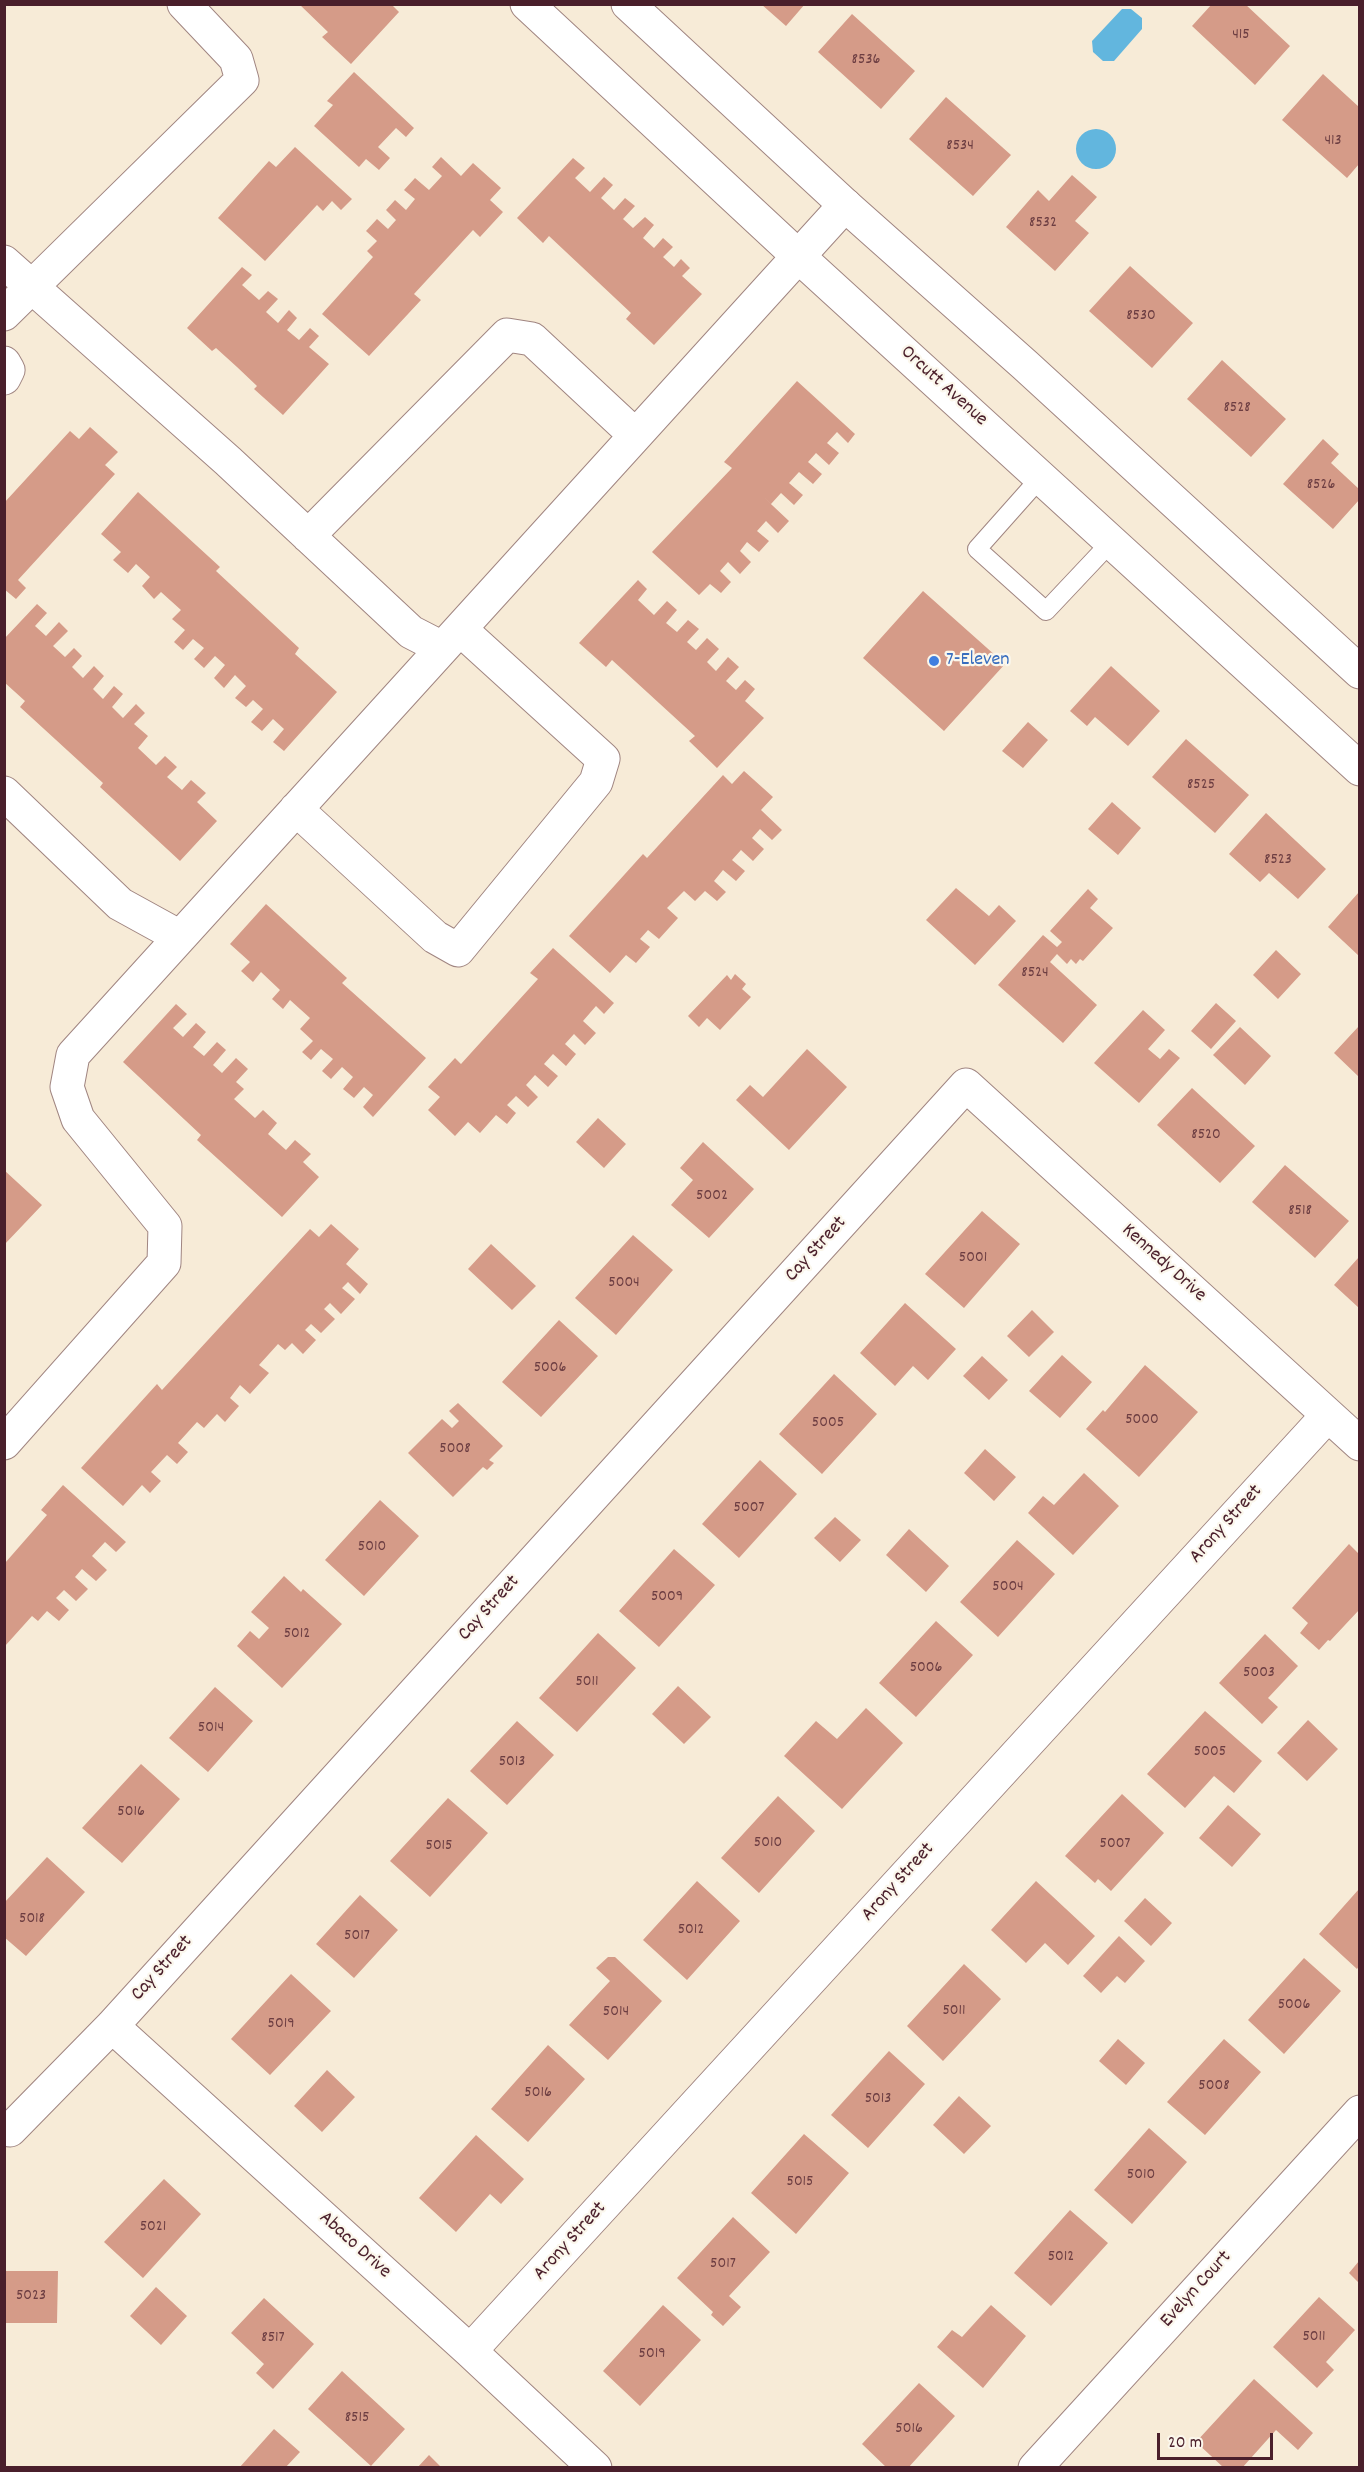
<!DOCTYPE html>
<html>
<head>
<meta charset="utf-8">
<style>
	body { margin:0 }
	#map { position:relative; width:1364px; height:2472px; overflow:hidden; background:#f7ebd7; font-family:Dekko,sans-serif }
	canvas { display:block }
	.frame { position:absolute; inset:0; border:6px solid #4a1f2b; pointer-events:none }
	.scale { position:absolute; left:1157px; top:2433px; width:116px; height:27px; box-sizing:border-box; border:3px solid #4a1f2b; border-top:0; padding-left:8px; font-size:18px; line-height:21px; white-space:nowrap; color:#4a1f2b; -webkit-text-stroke:4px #fbf7ec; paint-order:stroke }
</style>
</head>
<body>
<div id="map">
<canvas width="1364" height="2472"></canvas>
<div class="frame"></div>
<div class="scale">20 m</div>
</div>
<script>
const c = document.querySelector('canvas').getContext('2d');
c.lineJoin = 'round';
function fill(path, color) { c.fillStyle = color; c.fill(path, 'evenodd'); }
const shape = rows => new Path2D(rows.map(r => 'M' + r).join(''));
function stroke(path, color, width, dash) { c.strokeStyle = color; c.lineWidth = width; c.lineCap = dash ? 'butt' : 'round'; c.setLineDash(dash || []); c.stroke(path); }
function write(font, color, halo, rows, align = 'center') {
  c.font = font + ' Dekko,sans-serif'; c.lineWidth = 4.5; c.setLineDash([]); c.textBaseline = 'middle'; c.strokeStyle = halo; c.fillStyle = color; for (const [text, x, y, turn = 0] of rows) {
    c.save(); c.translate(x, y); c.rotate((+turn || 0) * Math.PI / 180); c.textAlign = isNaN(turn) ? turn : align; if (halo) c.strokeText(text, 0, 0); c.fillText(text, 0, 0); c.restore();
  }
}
fill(shape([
	[1122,9,1131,9,1142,18,1142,29,1114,61,1103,61,1093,52,1092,41],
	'1076 149a20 20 0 1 1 40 0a20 20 0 1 1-40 0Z'
]), '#62b6de');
fill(shape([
	[299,4,391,4,399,12,351,64,322,37,328,32],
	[761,4,805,4,786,26],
	[1212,4,1245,4,1290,46,1255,85,1192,26],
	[852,14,915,71,881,109,818,52],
	[354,72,414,128,406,137,396,128,378,147,390,158,379,170,366,159,359,167,314,126,333,105,327,101],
	[1323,74,1359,107,1359,164,1347,178,1282,120],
	[946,97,1011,155,973,196,909,139],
	[295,147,352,199,341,210,332,201,323,211,317,205,265,261,218,218,269,161,276,167],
	[441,157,461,176,473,163,501,188,490,200,503,212,480,237,473,230,414,294,421,300,369,356,322,314,373,257,367,251,377,241,366,231,377,219,388,229,396,220,386,210,395,200,406,210,415,199,404,190,415,178,429,190,442,176,432,167],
	[573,158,585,168,575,178,590,192,604,177,613,185,601,198,614,210,625,198,635,206,623,219,633,228,645,217,654,225,643,238,654,248,663,238,673,247,663,257,674,267,681,259,690,268,682,276,702,294,654,345,626,319,631,313,549,236,543,243,517,218],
	[1072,175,1097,197,1075,221,1089,233,1055,271,1006,227,1038,190,1049,201],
	[1130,266,1193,323,1152,368,1089,311],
	[242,267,252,275,242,285,259,300,268,291,278,299,266,312,278,323,289,310,297,318,287,330,299,340,310,328,319,336,309,347,329,364,283,415,254,389,257,386,237,367,216,348,212,351,187,328],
	[1222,360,1286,419,1251,457,1187,399],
	[797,381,855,434,848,443,837,432,827,443,839,453,829,465,816,453,808,462,822,474,813,484,799,472,789,483,803,495,794,505,781,493,771,504,756,490,789,521,778,533,766,521,757,531,769,541,759,552,747,542,740,551,751,562,740,574,728,562,720,571,731,582,721,593,710,584,699,595,652,552,732,468,724,462],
	[90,427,118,452,105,465,115,474,18,580,26,588,16,599,4,589,4,503,70,431,79,439],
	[1323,439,1339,454,1331,463,1359,489,1359,500,1333,529,1283,484],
	[138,492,220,567,216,571,299,648,295,654,337,692,284,751,273,742,284,729,273,719,262,731,251,722,263,709,253,700,246,707,235,698,246,686,235,675,224,688,214,678,225,665,215,656,204,668,194,659,204,648,193,639,183,650,174,642,185,630,172,619,181,610,161,592,154,599,142,586,150,577,136,564,128,573,113,560,121,552,101,534],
	[638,580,647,589,638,600,654,615,667,601,677,610,666,623,677,632,688,620,699,629,687,642,696,650,707,638,719,649,707,662,716,671,728,657,739,667,726,681,736,690,745,680,755,689,745,701,764,718,717,768,689,741,695,736,612,660,606,667,579,643],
	[923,591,1005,664,944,731,863,658],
	[37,604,47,613,35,626,46,636,59,622,68,631,53,646,65,657,74,648,82,656,72,667,83,678,94,666,104,676,93,689,103,699,114,686,123,694,112,707,123,718,136,704,145,713,134,724,148,736,138,748,156,765,165,756,177,767,167,777,182,790,191,780,206,793,197,802,217,821,180,861,100,787,103,783,20,707,25,701,4,682,4,639],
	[1111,666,1160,711,1128,746,1095,717,1087,726,1070,711],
	[1028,722,1048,740,1023,768,1002,751],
	[1186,739,1249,795,1215,833,1152,777],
	[744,771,773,797,761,810,782,830,772,840,760,829,752,838,764,849,753,861,741,850,732,860,745,871,736,881,723,870,714,881,726,892,717,901,705,891,695,901,684,891,667,908,678,918,659,939,648,930,640,939,650,947,636,963,626,955,610,973,569,936,643,854,647,858,723,775,732,784],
	[1112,802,1141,828,1118,855,1088,829],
	[1266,813,1326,869,1298,899,1269,873,1260,882,1229,854],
	[956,888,989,916,999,905,1016,921,975,965,926,920],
	[1088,889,1098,899,1090,908,1113,928,1083,961,1080,959,1076,964,1071,959,1067,964,1057,954,1050,962,1097,1005,1063,1043,998,985,1043,935,1057,947,1062,942,1050,931],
	[1359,892,1359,956,1328,927],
	[266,904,347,978,342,983,426,1058,373,1117,363,1107,373,1095,364,1087,354,1098,343,1089,353,1077,342,1067,331,1079,322,1071,333,1059,321,1049,311,1060,302,1052,313,1041,300,1029,310,1018,290,1000,283,1009,272,999,280,990,261,972,253,982,241,971,250,962,230,944],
	[553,948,614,1003,604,1014,596,1006,583,1021,596,1033,585,1045,574,1034,565,1044,576,1054,566,1066,553,1054,544,1064,558,1076,548,1087,535,1075,526,1085,538,1097,528,1107,516,1096,507,1105,516,1113,507,1124,496,1115,480,1133,468,1122,455,1136,428,1110,440,1097,428,1087,455,1058,461,1064,499,1022,538,979,530,973],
	[1276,950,1301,974,1278,999,1253,975],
	[735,974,746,984,742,989,751,997,720,1030,707,1018,699,1027,688,1016,727,975,731,980],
	[1216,1003,1236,1021,1211,1049,1191,1031],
	[176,1004,187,1014,173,1028,183,1037,196,1023,206,1032,193,1047,204,1056,217,1042,226,1050,213,1065,222,1073,236,1058,248,1069,236,1082,244,1089,234,1099,255,1118,263,1110,277,1123,268,1134,286,1150,295,1140,311,1154,303,1162,319,1177,282,1217,197,1140,201,1135,123,1062],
	[1143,1010,1165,1030,1148,1049,1160,1059,1169,1049,1180,1058,1139,1103,1094,1063],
	[1359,1026,1359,1077,1334,1053],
	[1240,1027,1271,1056,1245,1085,1213,1055],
	[807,1049,847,1087,789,1150,736,1100,750,1085,763,1097],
	[1192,1088,1255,1146,1220,1183,1157,1125],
	[598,1118,626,1144,604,1168,576,1142],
	[703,1142,754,1189,709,1238,671,1205,693,1180,680,1168],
	[1285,1165,1349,1221,1315,1258,1252,1202],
	[4,1170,42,1205,4,1245],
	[982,1211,1020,1244,964,1308,925,1274],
	[331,1224,359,1249,346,1264,368,1284,360,1294,348,1282,342,1288,355,1299,341,1314,330,1303,324,1309,335,1319,321,1333,311,1324,305,1330,316,1340,303,1354,292,1343,285,1350,278,1344,259,1365,269,1373,250,1394,240,1385,230,1398,239,1406,231,1415,225,1422,217,1414,204,1428,197,1422,178,1443,188,1452,177,1464,167,1455,151,1472,161,1481,150,1493,142,1485,123,1506,81,1468,157,1384,162,1390,310,1229,319,1237],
	[633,1235,673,1270,616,1335,575,1298],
	[491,1244,536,1286,512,1310,468,1269],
	[1359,1257,1359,1308,1334,1285],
	[905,1303,956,1349,928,1380,913,1366,895,1386,860,1353],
	[1032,1310,1054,1332,1029,1357,1007,1336],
	[559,1320,598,1356,541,1417,502,1382],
	[1062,1355,1092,1382,1060,1418,1029,1391],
	[982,1356,1008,1380,989,1400,963,1376],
	[1145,1365,1198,1412,1139,1477,1086,1429,1103,1410,1105,1412],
	[834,1374,877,1414,822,1474,779,1434],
	[458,1403,503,1446,489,1460,494,1463,487,1470,483,1467,453,1497,408,1453,442,1419,452,1428,459,1421,449,1411],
	[985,1449,1016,1477,994,1501,964,1473],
	[760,1460,797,1494,739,1558,702,1524],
	[1084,1473,1119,1506,1073,1555,1028,1513,1043,1496,1054,1505],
	[63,1485,126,1542,116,1552,105,1542,92,1556,107,1570,96,1581,82,1569,75,1577,88,1589,76,1601,64,1590,56,1598,69,1610,59,1621,47,1611,38,1621,32,1616,5,1646,5,1563,47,1515,41,1510],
	[380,1500,419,1536,364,1596,325,1560],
	[835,1517,861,1540,840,1562,814,1538],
	[909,1529,949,1566,926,1592,886,1555],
	[1017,1540,1055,1574,998,1637,960,1602],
	[1349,1544,1359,1554,1359,1610,1330,1641,1328,1640,1319,1650,1300,1633,1308,1623,1292,1608],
	[674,1549,715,1585,659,1647,619,1611],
	[284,1576,301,1592,303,1589,342,1624,282,1688,237,1646,250,1631,259,1639,269,1628,251,1612],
	[936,1621,973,1655,916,1717,879,1683],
	[598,1633,636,1668,577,1732,539,1698],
	[1265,1634,1298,1666,1268,1698,1278,1707,1262,1724,1219,1683],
	[678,1686,711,1717,684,1744,652,1714],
	[215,1687,253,1721,208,1772,169,1738],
	[866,1708,903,1743,842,1809,784,1756,816,1721,837,1739],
	[1205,1711,1262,1761,1234,1793,1214,1776,1185,1808,1147,1774],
	[1308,1720,1338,1749,1307,1781,1277,1753],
	[517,1721,554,1755,507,1805,470,1771],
	[141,1764,180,1799,122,1863,82,1828],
	[1122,1794,1164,1833,1111,1891,1098,1879,1095,1883,1065,1856],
	[778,1796,815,1831,759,1893,721,1858],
	[448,1798,488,1833,430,1897,390,1861],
	[1228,1805,1261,1834,1232,1867,1199,1838],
	[47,1857,85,1892,26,1956,4,1937,4,1903],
	[697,1881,740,1921,687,1980,643,1940],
	[1036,1881,1095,1936,1068,1965,1045,1943,1026,1963,991,1930],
	[1359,1889,1359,1966,1357,1969,1319,1934],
	[360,1895,398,1930,354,1978,316,1944],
	[1145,1898,1172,1923,1151,1946,1124,1921],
	[1119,1936,1145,1961,1125,1983,1117,1976,1101,1993,1083,1976],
	[608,1957,615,1957,662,2001,608,2060,569,2025,610,1981,596,1968],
	[1304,1958,1341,1991,1284,2054,1248,2020],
	[964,1964,1001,1999,943,2061,907,2026],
	[291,1974,331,2011,270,2075,231,2039],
	[1118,2039,1145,2063,1126,2085,1099,2061],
	[1224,2039,1261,2072,1205,2135,1167,2102],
	[548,2045,585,2079,528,2142,491,2109],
	[889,2051,925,2084,868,2148,831,2115],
	[327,2070,355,2097,322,2132,294,2106],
	[959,2096,991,2126,964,2154,933,2125],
	[1149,2128,1187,2162,1132,2224,1094,2190],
	[804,2134,849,2173,796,2234,751,2193],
	[476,2135,524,2179,501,2204,490,2194,456,2232,419,2198],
	[164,2179,201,2214,143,2278,104,2242],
	[1070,2210,1108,2243,1051,2306,1014,2273],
	[733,2217,770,2252,729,2296,741,2307,723,2326,711,2315,713,2312,677,2278],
	[1359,2261,1359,2283,1349,2273],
	[4,2271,58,2271,57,2323,4,2323],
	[156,2287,187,2316,161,2345,130,2316],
	[1319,2297,1355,2330,1326,2362,1334,2370,1317,2388,1273,2347],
	[264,2298,314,2344,273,2389,256,2373,264,2364,231,2333],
	[663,2305,701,2340,640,2406,603,2371],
	[991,2305,1026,2336,983,2388,937,2347,952,2330,962,2337],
	[342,2371,405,2429,371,2466,308,2409],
	[1254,2379,1313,2433,1298,2450,1276,2430,1242,2468,1224,2468,1196,2442],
	[919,2383,955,2416,908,2468,887,2468,862,2444],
	[274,2429,300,2452,285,2468,239,2468],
	[429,2455,442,2468,417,2468]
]), '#d59b88');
const lane = shape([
	[1041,477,977,549,1046,611,1112,541]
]);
const street = shape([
	[4,262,228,461,411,632,442,648],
	[4,314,242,80,236,59,184,4],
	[4,363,8,370,4,378],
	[308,536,507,335,532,339,635,435],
	[4,793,120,904,180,937],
	[296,809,435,937,458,950,596,782,603,759,460,629],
	[4,1443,164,1263,165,1226,78,1119,67,1087,73,1055,845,205],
	[112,2026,470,2351,595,2468],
	[10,2130,112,2026,966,1085,1360,1444],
	[470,2351,1328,1415],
	[1035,2468,1360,2112]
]);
const secondary = shape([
	[527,4,798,256,1360,769],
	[628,4,845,205,1025,365,1360,672]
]);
stroke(lane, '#a08581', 20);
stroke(street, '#a08581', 35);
stroke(secondary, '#a08581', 35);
stroke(lane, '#fff', 18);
stroke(street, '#fff', 33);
stroke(secondary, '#fff', 33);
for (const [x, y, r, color] of [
	[934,661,6,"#3f7fe0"]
]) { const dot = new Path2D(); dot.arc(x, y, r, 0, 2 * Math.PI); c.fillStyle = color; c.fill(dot); stroke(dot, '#fbf7ec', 2); }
write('16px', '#6d3e42', null, [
	["415",1241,36],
	["8536",866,61],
	["413",1333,142],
	["8534",960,147],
	["8532",1043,224],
	["8530",1141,317],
	["8528",1237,409],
	["8526",1321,486],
	["8525",1201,786],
	["8523",1278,861],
	["8524",1035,974],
	["8520",1206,1136],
	["5002",712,1197],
	["8518",1300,1212],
	["5001",973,1259],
	["5004",624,1284],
	["5006",550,1369],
	["5000",1142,1421],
	["5005",828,1424],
	["5008",455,1450],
	["5007",749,1509],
	["5010",372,1548],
	["5004",1008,1588],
	["5009",667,1598],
	["5012",297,1635],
	["5006",926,1669],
	["5003",1259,1674],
	["5011",587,1683],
	["5014",211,1729],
	["5005",1210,1753],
	["5013",512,1763],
	["5016",131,1813],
	["5010",768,1844],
	["5007",1115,1845],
	["5015",439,1847],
	["5018",32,1920],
	["5012",691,1931],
	["5017",357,1937],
	["5006",1294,2006],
	["5011",954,2012],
	["5014",616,2013],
	["5019",281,2025],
	["5008",1214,2087],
	["5016",538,2094],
	["5013",878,2100],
	["5010",1141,2176],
	["5015",800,2183],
	["5021",153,2228],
	["5012",1061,2258],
	["5017",723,2265],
	["5023",31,2297],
	["5011",1314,2338],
	["8517",273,2339],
	["5019",652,2355],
	["8515",357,2419],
	["5016",909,2430]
]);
write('20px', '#4a1f2b', '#fbf7ec', [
	["Orcutt Avenue",943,387,42],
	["Cay Street",817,1250,-48],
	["Kennedy Drive",1163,1264,42],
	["Arony Street",1227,1525,-48],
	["Cay Street",490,1609,-48],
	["Arony Street",899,1883,-48],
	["Cay Street",163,1969,-48],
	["Arony Street",571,2242,-48],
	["Abaco Drive",354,2246,42],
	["Evelyn Court",1197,2290,-48]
]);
write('20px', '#366cbe', '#fbf7ec', [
	["7-Eleven",946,661]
], 'left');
</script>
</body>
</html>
